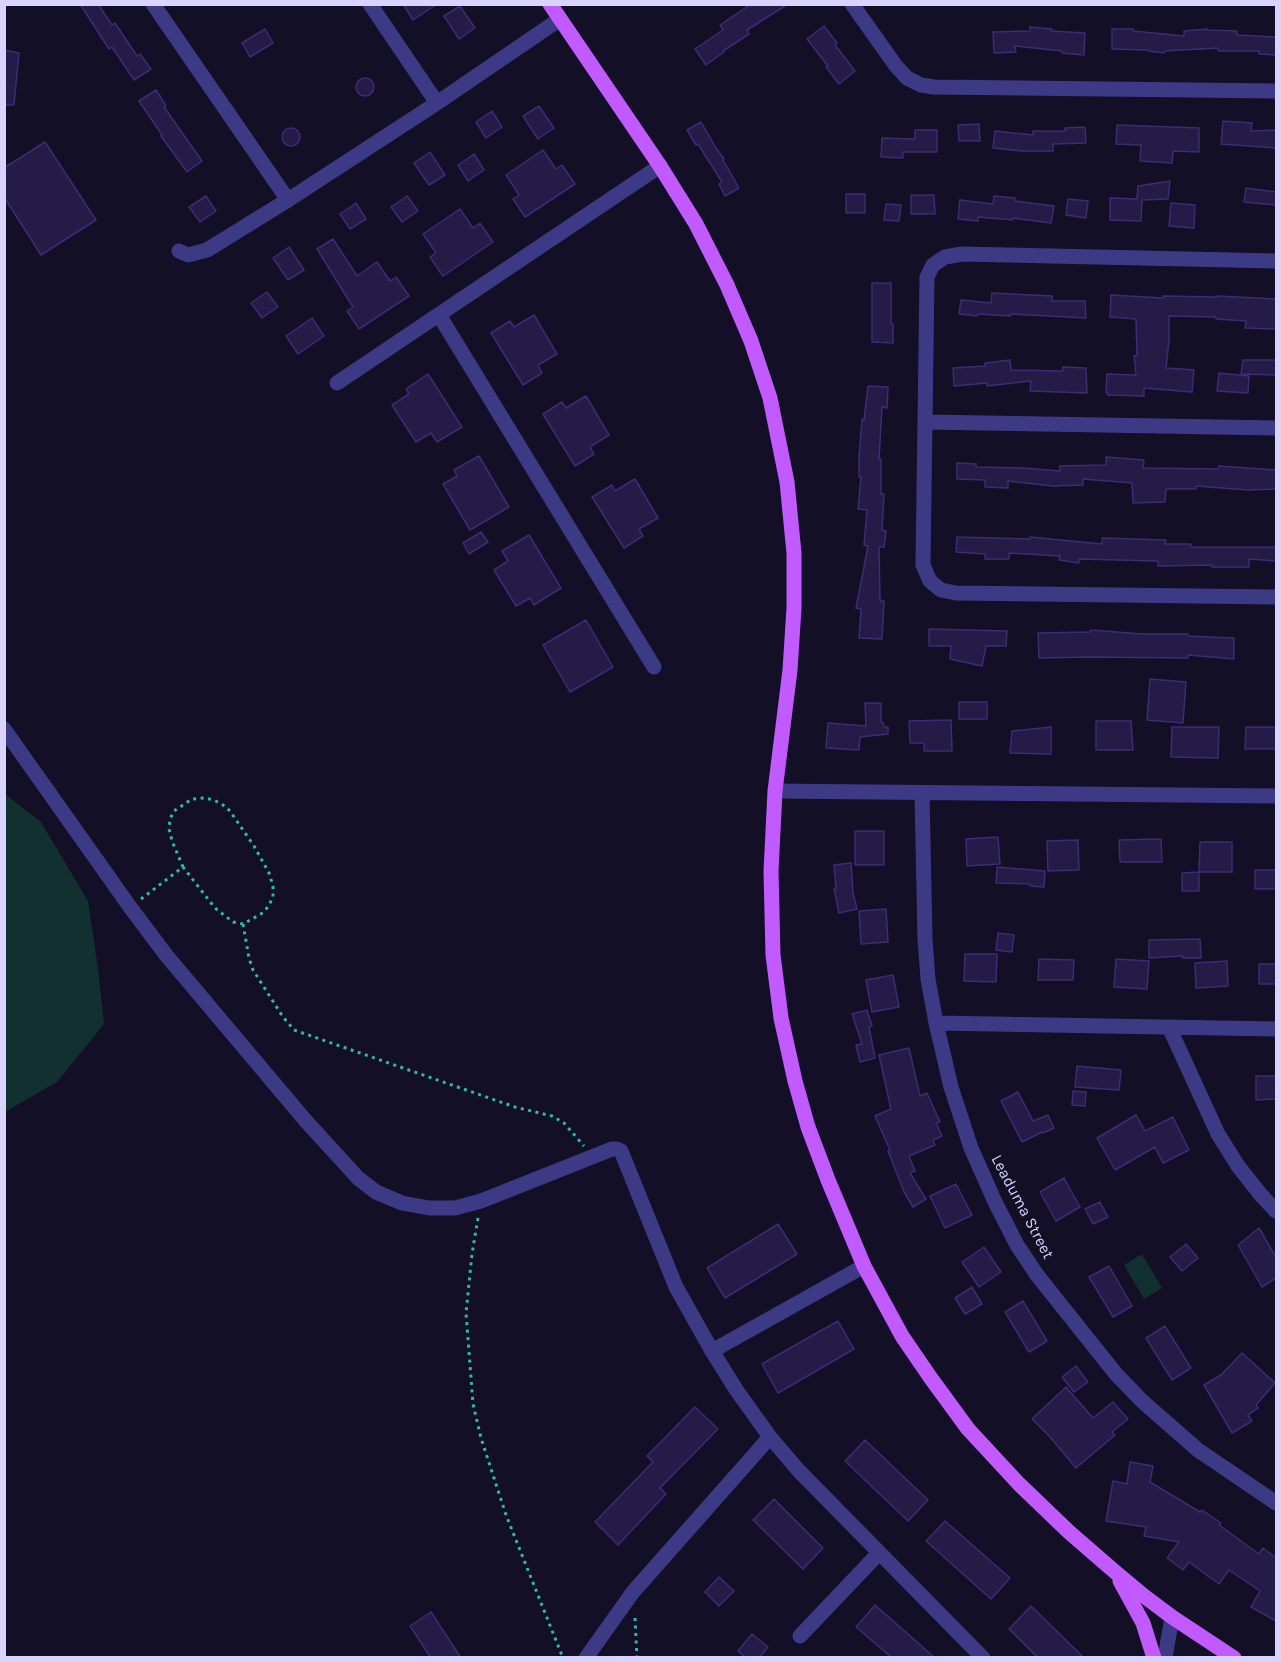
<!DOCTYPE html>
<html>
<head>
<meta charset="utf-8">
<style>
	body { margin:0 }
	#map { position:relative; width:1281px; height:1662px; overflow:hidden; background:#130f26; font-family:Karla,sans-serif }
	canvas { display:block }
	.frame { position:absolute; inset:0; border:6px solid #d9d4ff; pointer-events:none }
</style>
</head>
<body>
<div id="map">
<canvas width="1281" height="1662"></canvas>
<div class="frame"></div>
</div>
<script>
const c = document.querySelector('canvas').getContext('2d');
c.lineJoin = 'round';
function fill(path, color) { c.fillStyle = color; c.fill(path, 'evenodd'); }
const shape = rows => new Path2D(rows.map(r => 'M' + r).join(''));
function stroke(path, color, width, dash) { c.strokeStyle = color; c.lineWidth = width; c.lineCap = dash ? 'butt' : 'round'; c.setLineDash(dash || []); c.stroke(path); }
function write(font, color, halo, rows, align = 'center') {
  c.font = font + ' Karla,sans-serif'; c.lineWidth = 4.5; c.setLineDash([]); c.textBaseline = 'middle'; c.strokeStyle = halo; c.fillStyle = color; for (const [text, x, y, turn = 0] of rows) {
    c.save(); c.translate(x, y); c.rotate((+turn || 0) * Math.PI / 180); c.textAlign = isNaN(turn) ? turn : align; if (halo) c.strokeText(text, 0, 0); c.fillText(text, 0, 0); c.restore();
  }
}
fill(shape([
	[5,794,41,822,88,901,98,968,104,1024,57,1082,5,1112],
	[1142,1254,1162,1288,1144,1299,1124,1265]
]), '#12302f');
const building = shape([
	[80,4,98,4,112,25,115,23,137,56,140,54,151,69,134,80,112,47,109,49,80,4],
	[403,4,437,4,413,20,403,4],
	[751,4,788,4,747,30,749,34,723,51,724,52,706,65,695,49,723,30,720,25,751,4],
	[460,6,475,28,459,39,444,16,460,6],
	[824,26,837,43,835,45,855,71,839,84,826,67,828,66,807,39,824,26],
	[1030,27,1052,29,1051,31,1085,33,1084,55,1062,53,1062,51,1015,46,1016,52,994,53,993,32,1030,31,1030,27],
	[265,29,273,43,250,57,242,43,265,29],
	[1112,29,1133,29,1133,31,1184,36,1184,31,1207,29,1207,30,1237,31,1237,35,1276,37,1276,55,1259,54,1259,51,1218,51,1218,48,1165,51,1164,53,1148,51,1148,50,1112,49,1112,29],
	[4,50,19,53,14,105,4,105,4,50],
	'356 87a9 9 0 1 1 18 0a9 9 0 1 1-18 0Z',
	[156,90,166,106,164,107,202,161,187,172,161,136,162,135,139,101,156,90],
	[539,106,554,128,538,139,523,116,539,106],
	[492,111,502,127,486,138,476,122,492,111],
	[1223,121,1252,123,1251,131,1276,130,1276,148,1221,144,1223,121],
	[701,122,716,148,724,159,723,160,739,188,725,196,719,184,722,182,698,144,696,145,687,130,701,122],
	[979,124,980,141,959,141,958,125,979,124],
	[1117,125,1199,128,1199,152,1173,151,1172,163,1140,161,1141,145,1116,144,1117,125],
	[1085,127,1086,143,1053,144,1053,151,1022,151,993,148,995,131,1033,135,1033,131,1065,131,1065,128,1085,127],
	'282 137a9 9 0 1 1 18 0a9 9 0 1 1-18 0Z',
	[915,130,937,130,937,152,903,152,903,158,881,157,882,138,915,139,915,130],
	[45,142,96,220,41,255,4,197,4,168,45,142],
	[543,150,556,169,562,165,575,184,525,217,513,199,519,195,506,175,543,150],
	[430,152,445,175,429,185,414,163,430,152],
	[474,154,484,170,468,181,458,165,474,154],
	[1170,181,1168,199,1142,200,1141,221,1110,220,1110,198,1137,199,1138,186,1170,181],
	[1246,188,1276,192,1276,205,1244,202,1246,188],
	[846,194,865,194,865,213,846,213,846,194],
	[911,195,934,195,935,214,911,214,911,195],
	[206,196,216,211,200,222,189,207,206,196],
	[407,196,418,211,402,222,391,207,407,196],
	[994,196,1015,198,1015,201,1054,206,1051,223,1013,218,1013,220,978,217,978,221,958,219,960,200,993,204,994,196],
	[1068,199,1088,201,1086,218,1066,215,1068,199],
	[356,203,366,219,350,229,340,214,356,203],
	[1171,203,1195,205,1194,228,1169,226,1171,203],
	[886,204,901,205,899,221,884,220,886,204],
	[460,209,473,228,480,223,493,242,443,276,430,257,436,253,423,234,460,209],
	[333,239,357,276,377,262,390,281,396,277,409,296,359,329,347,311,353,307,317,249,333,239],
	[289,247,304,270,288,280,273,258,289,247],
	[872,283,891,283,891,324,893,324,893,343,872,342,872,283],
	[267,292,278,307,262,318,251,303,267,292],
	[992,293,1052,296,1052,301,1085,301,1086,318,1010,314,1010,316,978,314,977,316,959,314,961,300,991,303,992,293],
	[1111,295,1163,298,1163,296,1217,297,1217,296,1276,299,1276,329,1245,328,1246,321,1216,319,1216,317,1169,316,1169,341,1166,368,1194,370,1192,392,1144,388,1144,396,1108,395,1108,393,1106,393,1107,374,1136,375,1134,356,1137,355,1136,319,1110,317,1111,295],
	[534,315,557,354,538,365,542,373,523,385,491,333,510,321,514,327,534,315],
	[312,318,324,336,298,354,286,336,312,318],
	[1010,360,1011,370,1063,371,1063,367,1086,368,1087,393,1030,391,1031,381,987,386,987,383,954,386,953,368,985,366,985,363,1010,360],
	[1243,360,1276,360,1276,375,1241,374,1243,360],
	[1219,373,1249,376,1248,393,1217,391,1219,373],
	[428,374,462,427,437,442,431,433,416,442,392,405,409,394,406,389,428,374],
	[868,386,888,387,887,408,882,407,879,459,881,459,881,494,884,494,882,530,886,531,884,547,879,547,880,601,884,601,882,639,859,638,861,609,856,608,868,546,864,545,867,510,858,509,861,477,859,477,859,457,862,419,864,420,868,386],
	[586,396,609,435,590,447,594,454,575,466,543,414,562,402,566,408,586,396],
	[479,456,509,507,470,530,443,484,457,476,454,470,479,456],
	[1106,457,1144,460,1143,468,1218,469,1219,466,1276,470,1276,489,1248,490,1196,486,1196,489,1166,489,1165,502,1133,503,1132,483,1083,479,1083,485,1052,486,1008,481,1008,488,985,487,985,480,957,479,957,463,976,464,976,467,1023,468,1060,471,1060,466,1106,465,1106,457],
	[635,479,658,518,639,529,643,536,624,548,592,497,612,485,615,491,635,479],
	[481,532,488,542,469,554,463,543,481,532],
	[529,535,561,588,534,605,530,598,516,606,494,570,508,561,502,551,529,535],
	[957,537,1030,539,1030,537,1102,544,1102,538,1166,540,1165,544,1191,544,1191,547,1276,547,1276,561,1249,559,1249,567,1212,567,1212,565,1158,566,1158,561,1079,559,1079,563,1059,560,1060,556,1009,553,1009,559,985,559,985,554,956,552,957,537],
	[586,620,613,667,570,692,543,645,586,620],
	[929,629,1007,631,1006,646,986,646,982,666,950,659,951,646,929,646,929,629],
	[1091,630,1142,634,1188,634,1188,636,1234,638,1234,659,1188,655,1188,658,1089,657,1039,658,1038,633,1090,632,1091,630],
	[1150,679,1186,682,1183,723,1147,720,1150,679],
	[959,702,987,702,987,719,959,719,959,702],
	[865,703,881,703,881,722,883,722,884,727,888,727,888,734,860,737,859,750,826,748,828,723,866,726,865,703],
	[951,720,952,751,924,751,924,743,910,743,909,721,951,720],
	[1096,721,1131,721,1133,750,1096,750,1096,721],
	[1051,727,1051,754,1010,753,1012,731,1051,727],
	[1172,727,1219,727,1218,758,1171,757,1172,727],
	[1246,727,1276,727,1276,749,1245,749,1246,727],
	[855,831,884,831,884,865,855,865,855,831],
	[998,837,1000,864,967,866,966,839,998,837],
	[1161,839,1162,862,1120,862,1119,840,1161,839],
	[1078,840,1079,870,1048,871,1047,841,1078,840],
	[1200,842,1232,842,1232,872,1199,872,1200,842],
	[851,863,853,893,857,909,839,913,834,889,836,888,834,865,851,863],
	[997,867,1045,871,1044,887,1030,886,1030,884,996,883,997,867],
	[1255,870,1276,870,1276,889,1255,889,1255,870],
	[1199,872,1199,891,1182,891,1182,873,1199,872],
	[886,909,888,942,861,944,859,911,886,909],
	[998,933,1014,935,1012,952,996,950,998,933],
	[1200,939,1201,958,1183,958,1183,956,1149,958,1149,940,1200,939],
	[965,954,997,954,996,982,964,981,965,954],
	[1039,959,1074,960,1073,980,1038,980,1039,959],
	[1116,959,1149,961,1147,989,1114,987,1116,959],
	[1227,961,1228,986,1196,988,1195,963,1227,961],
	[1259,964,1276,964,1276,984,1259,984,1259,964],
	[893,975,899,1007,872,1012,866,980,893,975],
	[867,1010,872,1026,869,1027,875,1058,860,1062,856,1045,862,1044,852,1014,867,1010],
	[909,1048,920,1096,927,1093,940,1122,936,1123,942,1136,933,1140,935,1145,909,1156,915,1171,910,1173,926,1199,913,1207,904,1192,888,1151,890,1150,875,1116,891,1109,879,1055,909,1048],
	[1077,1066,1121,1070,1119,1090,1075,1087,1077,1066],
	[1256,1076,1276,1076,1276,1099,1256,1100,1256,1076],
	[1073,1091,1086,1092,1085,1106,1072,1105,1073,1091],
	[1018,1092,1033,1121,1048,1115,1054,1128,1043,1133,1042,1132,1022,1142,1001,1101,1018,1092],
	[1136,1115,1145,1131,1173,1117,1189,1150,1163,1163,1155,1147,1115,1170,1097,1138,1136,1115],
	[1064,1178,1080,1207,1056,1221,1040,1192,1064,1178],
	[956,1184,972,1215,945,1228,930,1196,956,1184],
	[1100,1202,1108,1217,1093,1224,1085,1209,1100,1202],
	[778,1224,797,1254,725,1298,707,1268,778,1224],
	[1259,1228,1276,1257,1276,1278,1262,1287,1238,1245,1259,1228],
	[1186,1244,1198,1258,1182,1271,1170,1257,1186,1244],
	[984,1247,1001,1272,979,1287,962,1262,984,1247],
	[1109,1266,1132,1306,1113,1317,1089,1277,1109,1266],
	[972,1287,982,1304,965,1314,955,1298,972,1287],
	[1023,1301,1047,1341,1029,1352,1005,1312,1023,1301],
	[838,1321,854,1349,778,1393,762,1364,838,1321],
	[1165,1326,1191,1368,1172,1380,1146,1338,1165,1326],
	[1242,1353,1275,1383,1256,1405,1258,1408,1248,1415,1252,1421,1232,1433,1204,1385,1221,1375,1242,1353],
	[1076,1366,1088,1382,1074,1392,1062,1377,1076,1366],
	[1066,1387,1093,1418,1113,1402,1128,1419,1112,1432,1115,1435,1076,1468,1050,1437,1032,1419,1066,1387],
	[695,1407,718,1429,660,1488,666,1494,618,1545,595,1522,653,1462,647,1456,695,1407],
	[865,1440,928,1500,908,1521,845,1461,865,1440],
	[1130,1462,1153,1466,1150,1482,1200,1512,1202,1510,1221,1523,1219,1525,1259,1554,1263,1548,1276,1558,1276,1621,1251,1607,1260,1591,1229,1570,1219,1584,1189,1562,1183,1570,1167,1558,1179,1542,1144,1536,1146,1527,1106,1521,1113,1481,1127,1484,1130,1462],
	[774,1499,823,1548,803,1569,753,1520,774,1499],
	[945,1521,1010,1578,991,1599,926,1541,945,1521],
	[719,1577,734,1591,719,1606,705,1592,719,1577],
	[875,1605,935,1658,892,1658,856,1627,875,1605],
	[1031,1606,1084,1658,1038,1658,1009,1629,1031,1606],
	[431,1612,461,1658,431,1658,410,1626,431,1612],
	[752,1634,768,1647,759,1658,746,1658,738,1651,752,1634]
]);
fill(building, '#241b47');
stroke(building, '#3b2d73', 1.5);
stroke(shape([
	[141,899,183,867,215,908,233,922,243,924,261,914,268,907,273,897,273,886,269,873,254,846,230,811,223,805,214,800,204,798,192,799,174,811,170,819,169,829,172,841,183,867],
	[243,924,249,958,253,970,283,1017,294,1030,515,1107,552,1116,564,1123,584,1146],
	[478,1218,472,1254,466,1313,473,1404,481,1438,506,1515,563,1658],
	[635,1618,637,1658]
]), '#2fb8b0', 3, [3, 4.5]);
stroke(shape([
	[153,4,288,200,437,103,560,19],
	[370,4,437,103],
	[852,4,896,66,907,78,921,85,934,87,1276,91],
	[179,251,188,255,207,250,288,200],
	[1276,261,962,254,945,257,933,265,927,277,923,565,930,581,941,590,956,593,1276,597],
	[439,315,654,667],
	[337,383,660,166],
	[926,422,1276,428],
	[4,729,130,907,166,955,305,1120,358,1178,376,1192,402,1203,429,1208,455,1208,481,1201,612,1149,617,1149,621,1151,676,1287,712,1351,737,1391,770,1437,799,1471,983,1658],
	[775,791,1276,796],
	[922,793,925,939,928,979,936,1023,951,1087,971,1148,995,1202,1017,1245,1037,1275,1116,1374,1142,1401,1198,1450,1276,1503],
	[936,1023,1276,1029],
	[1169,1027,1218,1134,1238,1166,1261,1195,1276,1211],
	[712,1351,864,1266],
	[800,1636,879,1553],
	[586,1658,633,1592,770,1437],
	[1165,1658,1172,1617]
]), '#3d3a85', 15);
stroke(shape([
	[550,4,660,166,696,224,727,285,751,341,770,398,787,482,794,553,794,608,790,670,775,791,771,871,773,955,781,1018,795,1081,808,1127,828,1180,864,1266,902,1336,930,1377,968,1429,1019,1484,1069,1532,1114,1571,1144,1596,1172,1617,1234,1658],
	[1120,1581,1143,1623,1154,1658]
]), '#c25bff', 15);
write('16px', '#d9d4ff', '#130f26', [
	["Leaduma Street",1022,1207,62]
]);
</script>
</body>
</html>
